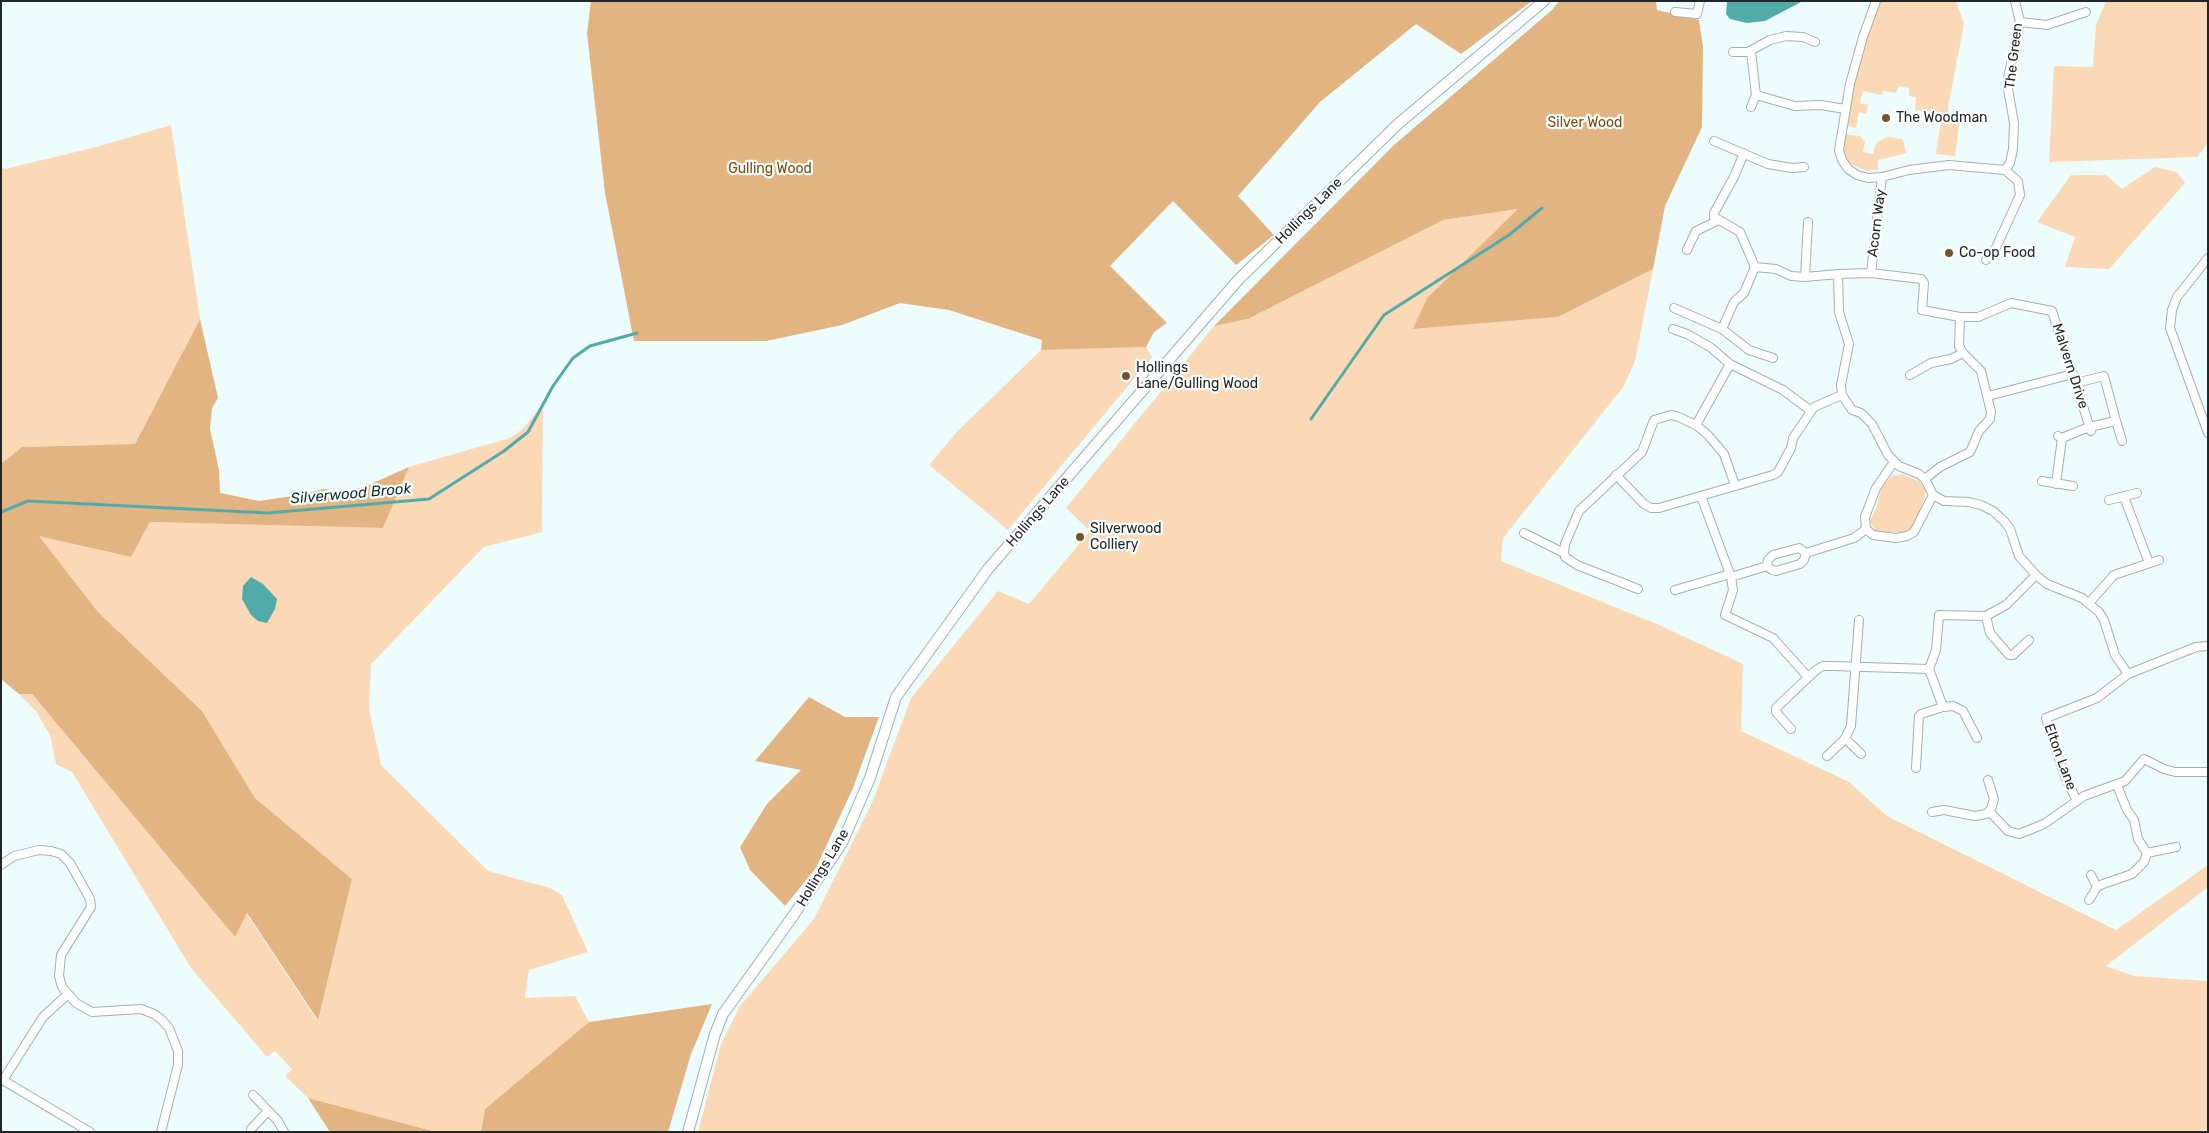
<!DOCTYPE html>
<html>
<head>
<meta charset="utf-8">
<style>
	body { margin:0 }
	#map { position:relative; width:2209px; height:1133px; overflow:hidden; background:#edfcfc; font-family:Rubik,sans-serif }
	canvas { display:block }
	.frame { position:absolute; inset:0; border:2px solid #212727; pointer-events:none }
</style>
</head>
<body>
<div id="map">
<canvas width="2209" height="1133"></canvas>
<div class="frame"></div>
</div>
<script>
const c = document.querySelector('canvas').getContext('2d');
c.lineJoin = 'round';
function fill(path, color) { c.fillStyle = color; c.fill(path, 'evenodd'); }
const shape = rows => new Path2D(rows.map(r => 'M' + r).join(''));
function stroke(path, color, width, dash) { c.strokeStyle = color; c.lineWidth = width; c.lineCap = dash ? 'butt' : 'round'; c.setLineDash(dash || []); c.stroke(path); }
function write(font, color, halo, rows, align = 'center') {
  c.font = font + ' Rubik,sans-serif'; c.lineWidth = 4.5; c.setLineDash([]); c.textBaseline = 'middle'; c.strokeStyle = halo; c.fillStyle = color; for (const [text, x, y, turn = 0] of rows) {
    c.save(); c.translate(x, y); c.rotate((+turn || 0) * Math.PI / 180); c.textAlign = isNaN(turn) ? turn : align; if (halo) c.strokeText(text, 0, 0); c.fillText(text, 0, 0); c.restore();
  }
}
fill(shape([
	[1876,1,1956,1,1964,24,1948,107,1949,116,1958,115,1957,123,1959,123,1955,156,1936,154,1942,113,1915,110,1916,97,1909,96,1909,88,1898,86,1896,93,1884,91,1882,95,1863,91,1860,103,1868,105,1866,114,1859,112,1856,128,1843,124],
	[2106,1,2208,1,2208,143,2197,157,2049,162,2054,66,2093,67,2096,25],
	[171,125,200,319,135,444,22,447,1,464,1,167,5,169,100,146],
	[1843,134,1860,136,1865,142,1863,152,1873,154,1876,143,1887,137,1903,139,1906,153,1878,160,1878,169,1867,171,1850,164,1839,150],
	[2155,167,2177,172,2185,183,2109,269,2065,267,2075,237,2037,222,2071,175,2106,175,2122,189],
	[1519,209,1427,298,1414,329,1558,317,1653,269,1635,361,1624,386,1503,538,1501,561,1659,625,1743,664,1741,731,1849,782,1887,816,2116,930,2208,865,2208,887,2106,966,2134,976,2208,981,2208,1128,2199,1132,698,1132,721,1044,740,1006,814,919,872,803,911,698,998,591,1029,604,1090,531,1066,508,1214,326,1248,319,1443,220],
	[1146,347,1152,357,1008,530,929,465,957,432,1041,350],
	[543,410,542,532,484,547,371,664,369,709,381,765,488,871,550,888,562,895,588,952,529,970,525,998,575,996,589,1022,485,1109,481,1132,436,1132,308,1098,285,1076,292,1069,275,1051,267,1057,191,968,72,772,56,764,50,735,36,711,19,694,32,694,235,937,246,913,317,1020,352,879,255,798,202,711,98,612,38,535,131,557,150,522,383,528,409,467,510,438,524,428,536,412],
	[1903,474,1920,482,1925,489,1925,497,1916,523,1913,528,1903,533,1875,531,1870,521,1876,508,1882,487,1892,476]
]), '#fbd9b7');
fill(shape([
	[591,1,1532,1,1461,54,1416,24,1320,102,1238,196,1274,235,1236,265,1173,201,1110,266,1167,323,1154,332,1146,347,1041,350,1042,340,949,310,900,303,842,325,766,341,634,341,605,193,587,33],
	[1559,1,1656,1,1657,10,1699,20,1703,47,1702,127,1665,206,1653,269,1558,317,1413,329,1427,298,1518,209,1443,220,1248,319,1214,326,1394,145,1552,10],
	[200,319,218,398,212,408,210,429,219,470,220,493,259,501,299,495,324,489,343,492,364,487,409,467,383,528,150,522,131,557,39,536,98,612,202,711,255,798,352,879,318,1020,247,913,235,937,32,694,19,694,1,679,1,464,22,447,135,444],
	[809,697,845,717,879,717,853,788,816,868,785,906,750,870,740,847,767,804,801,770,755,761],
	[712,1004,691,1054,668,1132,481,1132,485,1109,589,1022],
	[308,1098,436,1132,330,1132]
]), '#e2b482');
fill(shape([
	[1727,1,1811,1,1801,2,1765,21,1747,23,1730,19,1726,14],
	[251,577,263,584,277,599,275,609,267,623,258,621,251,615,242,599,243,586]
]), '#53aba9');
stroke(shape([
	[1311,419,1384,315,1509,235,1542,208],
	[1,512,28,501,268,513,429,499,504,451,528,432,553,386,573,358,590,346,637,333]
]), '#53aba9', 3);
const minor = shape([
	[1876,1,1863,37,1850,84,1839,150,1842,160,1848,169,1857,175,1868,178,1882,177],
	[1675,12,1697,14,1700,1],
	[2020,22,2047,25,2086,12],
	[1733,52,1748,52,1770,40,1786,36,1803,37,1815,42],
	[1756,95,1795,106,1821,105,1845,109],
	[1751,107,1756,95,1751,51],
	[1714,141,1768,164,1792,168,1804,167],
	[1744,153,1734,177,1714,213,1714,217,1740,232,1755,267,1776,269,1791,276,1805,277,1838,274],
	[2005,170,2010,163,2013,149,2014,123,2008,89,2008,78,2020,22,2015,1],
	[1687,250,1696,231,1717,221],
	[2208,258,2177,297,2172,310,2170,328,2208,433],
	[1986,260,1994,252,2020,195,2018,181,2005,170],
	[1755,267,1744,293,1734,302,1722,329,1749,350,1773,358],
	[1871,273,1882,177,1909,170,1949,165,2005,170],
	[1805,277,1808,222],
	[1674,308,1722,329],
	[1960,317,1978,317,2011,303,2052,311,2091,431],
	[1673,329,1687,334,1710,347,1730,364,1783,390,1811,411],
	[1910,375,1931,363,1951,359,1963,353],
	[1988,396,2073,374],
	[2116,421,2122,441],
	[1696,425,1730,364],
	[2058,436,2062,438,2089,427,2116,421,2104,376,2076,383],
	[1894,462,1876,488,1865,517,1866,529,1873,535,1896,538,1907,536,1914,532,1933,495,1925,479,1919,474,1899,466,1888,455,1872,424,1861,413,1852,410,1842,395,1841,385,1849,344,1839,312,1838,274,1871,273,1921,279,1924,283,1922,310,1960,317,1959,346,1963,353,1981,371,1991,412,1990,419,1979,431,1970,452,1940,467,1925,479],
	[1616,475,1644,504,1651,508,1659,508,1773,475,1778,472,1791,448,1793,438,1814,407,1842,395],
	[2042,481,2073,486],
	[2056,484,2062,438],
	[1933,495,1944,501,1969,502,1981,505,1993,511,2004,521,2010,529,2019,556,2036,575,2047,584,2082,598,2099,612,2104,620,2115,655,2128,674],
	[1701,496,1731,577,1733,590,1725,615,1773,638,1808,677],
	[2124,497,2149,563],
	[2109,500,2137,493],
	[1524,533,1564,553],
	[1806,553,1854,538,1866,529],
	[1767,566,1768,560,1773,555,1799,548,1806,553],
	[1767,566,1772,570,1776,571,1800,564,1804,560,1806,553],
	[1731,577,1767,566],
	[1638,589,1577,565,1565,557,1564,553,1565,544,1579,511,1642,452,1654,420,1671,415,1676,416,1696,425,1708,435,1724,454,1735,485],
	[1675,590,1730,574],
	[2089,603,2114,575,2159,560],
	[1986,616,1990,633,2009,655,2013,655,2029,640],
	[1929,669,1943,707,1953,706,1963,711,1977,738],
	[1791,729,1776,712,1776,708,1816,670,1823,666,1833,666,1929,669,1936,650,1939,615,1986,616,2006,605,2036,575],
	[1845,738,1861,754],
	[1827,756,1845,739,1851,726,1859,620],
	[1916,768,1919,716,1921,714,1943,707],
	[2077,801,2064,774,2046,718,2097,698,2128,674,2196,647,2208,646],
	[1989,811,2008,831,2019,834,2044,824,2084,796,2125,781,2144,759,2164,769,2175,772,2208,772],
	[1932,812,1944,810,1975,816,1986,814,1991,809,1994,799,1988,780],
	[2147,853,2176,847],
	[1,865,14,856,39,850,51,851,61,854,70,863,90,899,91,907,61,955,59,976,62,987,76,1003,92,1012,141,1009,154,1014,162,1020,169,1028,178,1051,178,1065,161,1132],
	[2091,875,2097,887],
	[2089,900,2097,887,2103,884,2132,874,2144,862,2147,853,2138,839,2134,820,2127,810,2117,785],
	[1,1079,90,1132],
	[3,1080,43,1017,67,995],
	[253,1095,278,1121,284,1132],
	[251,1129,268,1111]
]);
const tertiary = shape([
	[688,1132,715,1034,723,1014,793,916,842,843,870,778,896,697,988,569,1239,279,1398,124,1544,1]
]);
stroke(minor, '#a2b0af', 10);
stroke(tertiary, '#a2b0af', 12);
stroke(minor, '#fff', 8);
stroke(tertiary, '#fff', 10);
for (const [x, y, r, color] of [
	[1886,118,5,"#76532c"],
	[1949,253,5,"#76532c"],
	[1126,376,5,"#76532c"],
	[1080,537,5,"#76532c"]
]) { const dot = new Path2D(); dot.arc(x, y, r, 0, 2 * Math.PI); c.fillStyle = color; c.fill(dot); stroke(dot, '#fff', 2); }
write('14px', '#212727', '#fff', [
	["The Green",2014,56,-83],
	["Hollings Lane",1309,211,-45],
	["Acorn Way",1877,223,-83],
	["Malvern Drive",2070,366,72],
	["Hollings Lane",1038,512,-49],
	["Elton Lane",2060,757,70],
	["Hollings Lane",823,868,-59]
]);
write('14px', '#212727', '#fff', [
	["The Woodman",1896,118],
	["Co-op Food",1959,253],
	["Hollings",1136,368],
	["Lane/Gulling Wood",1136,384],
	["Silverwood",1090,529],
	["Colliery",1090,545]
], 'left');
write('14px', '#794c13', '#fff', [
	["Silver Wood",1585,123],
	["Gulling Wood",770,169]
]);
write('italic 15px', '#043130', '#fff', [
	["Silverwood Brook",351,494,-5]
]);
</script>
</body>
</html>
